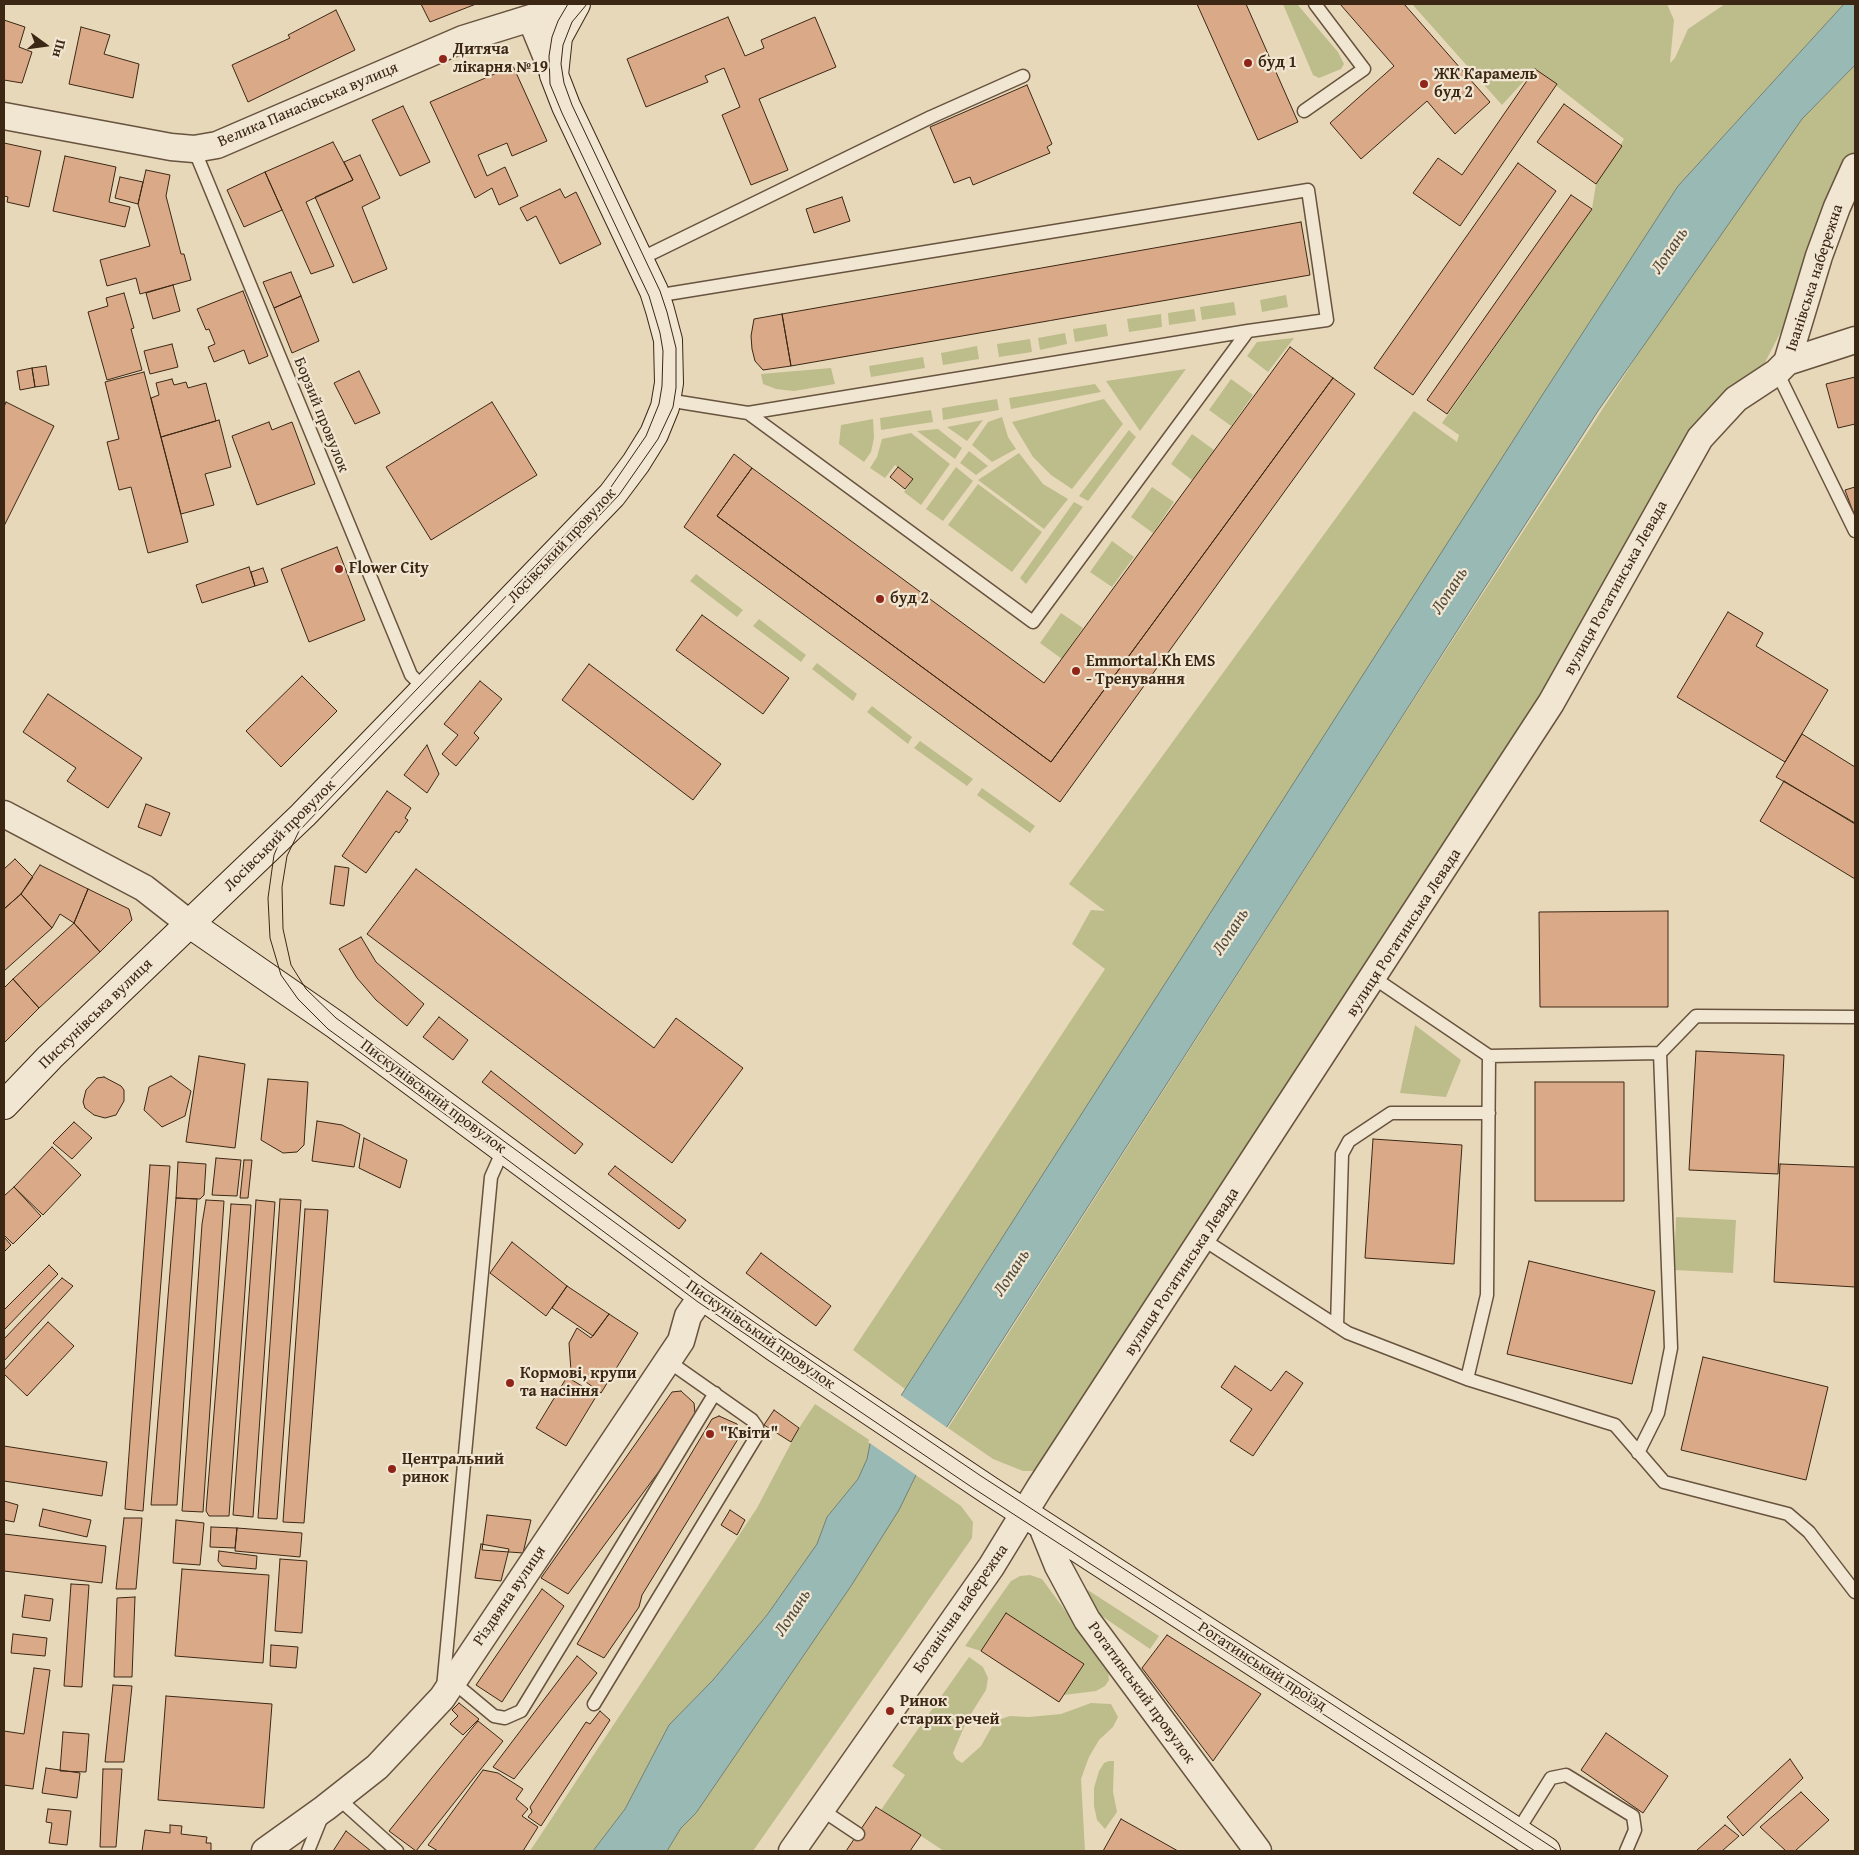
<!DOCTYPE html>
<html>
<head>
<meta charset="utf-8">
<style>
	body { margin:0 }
	#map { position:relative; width:1859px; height:1855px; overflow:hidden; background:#e8d8ba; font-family:"Gentium Book Plus",serif }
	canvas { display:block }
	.frame { position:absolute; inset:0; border:5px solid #3c2714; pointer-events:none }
	.north { position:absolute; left:20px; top:20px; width:50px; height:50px; -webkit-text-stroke:4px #f0e6d2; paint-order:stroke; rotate:104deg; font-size:14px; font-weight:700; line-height:20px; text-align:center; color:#3c2714 }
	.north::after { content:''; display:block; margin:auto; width:18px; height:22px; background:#3c2714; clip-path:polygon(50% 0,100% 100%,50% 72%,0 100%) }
</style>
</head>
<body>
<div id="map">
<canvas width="1859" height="1855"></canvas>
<div class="frame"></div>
<div class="north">Пн</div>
</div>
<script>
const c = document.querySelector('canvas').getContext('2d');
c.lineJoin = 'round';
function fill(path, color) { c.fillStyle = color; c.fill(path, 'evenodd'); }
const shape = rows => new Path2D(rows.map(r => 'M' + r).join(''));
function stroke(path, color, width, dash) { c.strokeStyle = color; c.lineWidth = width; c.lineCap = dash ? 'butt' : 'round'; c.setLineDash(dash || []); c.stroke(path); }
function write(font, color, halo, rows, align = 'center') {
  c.font = font + ' "Gentium Book Plus",serif'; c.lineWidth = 4.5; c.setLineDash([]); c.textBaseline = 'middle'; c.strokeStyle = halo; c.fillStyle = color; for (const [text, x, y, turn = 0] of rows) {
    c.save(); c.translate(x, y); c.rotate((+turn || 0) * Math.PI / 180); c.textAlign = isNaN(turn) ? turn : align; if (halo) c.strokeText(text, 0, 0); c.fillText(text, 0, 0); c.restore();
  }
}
fill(shape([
	[1283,4,1297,4,1303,11,1338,52,1344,64,1341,69,1319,78,1313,75],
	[1412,4,1667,4,1674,20,1670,63,1675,58,1688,29,1725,4,1844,4,1678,186,905,1389,853,1350,1105,969,1072,944,1091,910,1105,911,1069,884,1414,411,1457,442,1459,435,1442,423,1592,209,1596,184,1624,139,1535,69,1502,105],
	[1855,65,1855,167,1802,291,1759,374,1581,637,1036,1471,1023,1471,993,1459,948,1428,1374,761,1648,339,1802,119],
	[1286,295,1288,307,1262,312,1260,300],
	[1234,302,1236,315,1202,320,1200,307],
	[1194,309,1196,321,1169,325,1168,313],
	[1161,314,1162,327,1129,332,1127,319],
	[1106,324,1108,336,1075,342,1073,329],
	[1065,333,1067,344,1040,350,1038,338],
	[1294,338,1268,372,1247,356,1257,342],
	[1030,339,1032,352,999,357,997,344],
	[977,346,979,359,943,365,941,353],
	[923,357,925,368,871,377,869,366],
	[831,368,835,384,794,391,776,389,763,384,761,374],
	[1186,369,1140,431,1106,381],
	[1231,379,1253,395,1231,426,1209,410],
	[1095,384,1101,392,1011,409,1009,398],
	[997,399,999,410,943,420,942,408],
	[1104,399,1123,424,1072,489,1051,475,1033,457,1012,422],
	[931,410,933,422,881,430,880,418],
	[1002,417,1008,437,1016,449,992,462,972,445,988,422],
	[873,419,874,438,871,452,864,462,839,444,841,425],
	[983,420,967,441,947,427],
	[938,429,962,448,955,459,917,431],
	[1129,430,1136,437,1088,501,1079,496],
	[911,433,950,464,921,505,904,492,913,479,895,465,885,478,870,468,877,457,882,439],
	[1192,434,1214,450,1192,480,1171,464],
	[969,451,988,466,976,475,960,463],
	[1019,453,1043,484,1068,499,1044,529,978,480],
	[956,467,973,481,943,521,926,509],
	[978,484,1042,532,1012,572,948,525],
	[1152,487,1174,502,1153,533,1131,517],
	[1074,502,1083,507,1026,584,1020,578],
	[1112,541,1134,557,1112,587,1090,572],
	[696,574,743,610,737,617,690,581],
	[1061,613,1083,628,1062,659,1040,643],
	[759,619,806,655,801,662,753,626],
	[817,663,857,694,853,701,812,669],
	[872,706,912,737,908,744,867,712],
	[920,741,973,779,967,786,914,748],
	[982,788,1035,826,1030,833,977,795],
	[1415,1025,1461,1060,1446,1097,1400,1093],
	[1676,1217,1736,1220,1733,1273,1674,1270],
	[815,1404,874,1443,858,1479,827,1517,817,1544,767,1615,713,1680,669,1725,625,1809,593,1851,530,1851,757,1508,799,1428],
	[916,1475,961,1506,973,1522,972,1538,753,1851,667,1851,681,1828,696,1813,851,1586,899,1510],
	[1030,1575,1042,1579,1108,1669,1109,1680,1105,1686,1096,1691,1064,1695,1084,1664,1006,1613,981,1651,965,1646,1011,1581,1020,1576],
	[1080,1585,1159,1636,1150,1649,1096,1612],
	[969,1657,983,1667,988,1678,986,1690,967,1720,953,1753,956,1759,962,1763,981,1746,995,1721,1010,1716,1029,1717,1061,1714,1091,1703,1111,1704,1118,1717,1113,1727,1099,1740,1089,1757,1081,1779,1085,1851,944,1851,881,1810,905,1775,892,1766],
	[1109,1761,1114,1761,1113,1792,1117,1812,1105,1829,1097,1820,1094,1806,1094,1788,1099,1771,1104,1763]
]), '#bcbd8b');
const water = shape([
	[1844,4,1855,4,1855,65,1802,119,1598,411,916,1475,899,1510,851,1586,696,1813,681,1828,667,1851,593,1851,625,1809,669,1725,713,1680,767,1615,817,1544,827,1517,858,1479,867,1459,870,1444,1541,397,1678,186,1844,4]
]);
fill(water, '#98b9b4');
stroke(water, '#737f74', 1);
fill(shape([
	[899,1394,949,1429,919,1477,868,1442]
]), '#e8d8ba');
const building = shape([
	[421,4,476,4,430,22,421,4],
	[1197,4,1246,4,1298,122,1258,140,1197,4],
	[1340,4,1404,4,1490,102,1455,134,1427,101,1361,159,1330,123,1394,66,1340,4],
	[336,10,355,50,248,102,232,65,290,38,288,35,336,10],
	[728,17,745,56,764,48,761,40,815,17,836,67,759,99,788,170,751,185,722,115,740,107,724,68,705,76,708,82,646,107,627,59,728,17],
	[4,20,25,27,19,47,32,52,22,83,4,80,4,20],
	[81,27,110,35,104,54,139,64,133,98,69,84,81,27],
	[513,66,547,141,512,156,507,143,478,155,487,176,505,167,518,196,499,205,492,188,475,198,430,102,513,66],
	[1535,69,1557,84,1460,226,1413,193,1438,158,1462,175,1535,69],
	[1027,85,1052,144,1047,147,1050,153,973,185,970,177,954,183,930,127,1027,85],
	[1564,104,1622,146,1596,184,1537,142,1564,104],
	[403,106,430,162,400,176,372,120,403,106],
	[333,142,353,180,306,202,334,266,311,274,265,172,333,142],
	[4,143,41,151,29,207,7,202,8,197,4,196,4,143],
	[360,155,380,198,362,207,387,269,353,283,315,197,353,180,344,162,360,155],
	[65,156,116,167,109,202,130,207,125,227,53,211,65,156],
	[1518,163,1556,191,1413,395,1374,368,1518,163],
	[146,170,170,175,166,196,181,254,184,254,191,280,140,294,136,278,107,286,100,260,150,246,138,204,146,170],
	[265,172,282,210,244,227,227,190,265,172],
	[120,177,143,182,138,204,115,198,120,177],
	[560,189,565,198,576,192,601,244,560,264,536,216,527,221,520,208,560,189],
	[1571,195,1592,209,1447,414,1427,400,1571,195],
	[842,197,850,221,814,233,806,209,842,197],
	[1301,222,1310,275,791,366,782,314,1301,222],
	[291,272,301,296,274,308,263,282,291,272],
	[173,285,180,311,153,319,146,293,173,285],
	[243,291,268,356,249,364,244,350,214,362,208,347,215,344,209,329,206,330,197,309,243,291],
	[124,293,134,328,131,329,142,370,107,380,88,312,108,306,106,298,124,293],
	[301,296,319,341,292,353,274,308,301,296],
	[782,314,791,366,763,370,755,361,752,349,751,336,754,319,782,314],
	[172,344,178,367,150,374,144,351,172,344],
	[1290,347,1333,378,1051,762,717,516,752,468,1044,683,1290,347],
	[46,366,49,385,35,387,32,368,46,366],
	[32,368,35,387,20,390,17,371,32,368],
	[359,371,380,413,355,424,334,383,359,371],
	[144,372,188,542,148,553,131,487,119,490,107,442,119,439,105,382,144,372],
	[1855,377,1855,424,1838,428,1826,384,1855,377],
	[1333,378,1355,394,1060,802,684,527,734,454,752,468,717,516,1051,762,1333,378],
	[172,379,174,385,186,382,188,388,206,383,216,421,161,437,151,398,159,395,156,383,172,379],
	[6,402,54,426,4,526,4,407,6,402],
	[492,402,537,475,431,540,386,467,492,402],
	[219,420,231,467,205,474,214,505,181,514,161,437,219,420],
	[269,422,272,430,292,422,315,484,257,505,232,436,269,422],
	[898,467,913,479,905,489,890,477,898,467],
	[1855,487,1855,517,1845,490,1855,487],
	[337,547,365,620,309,642,281,569,337,547],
	[249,567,255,586,202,603,196,585,249,567],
	[263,568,268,582,255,586,251,572,263,568],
	[1728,612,1763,633,1756,646,1828,690,1785,762,1677,697,1728,612],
	[702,615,789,678,763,714,676,650,702,615],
	[589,664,721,764,693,800,562,700,589,664],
	[302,676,337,711,281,767,246,731,302,676],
	[480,681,502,699,474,733,479,738,456,766,442,754,458,735,444,724,480,681],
	[48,694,142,758,108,808,67,781,76,768,23,732,48,694],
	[1802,734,1855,767,1855,823,1776,777,1802,734],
	[427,745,439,774,427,793,404,775,427,745],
	[1784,781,1855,824,1855,879,1760,821,1784,781],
	[387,791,411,808,405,818,408,820,399,833,396,831,366,873,342,856,387,791],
	[146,804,170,813,161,836,138,827,146,804],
	[15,859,33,877,21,894,4,909,4,869,15,859],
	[40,865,88,889,74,923,60,914,52,928,21,894,40,865],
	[335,866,349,868,344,906,330,904,335,866],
	[416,869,654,1048,676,1018,743,1068,672,1163,367,934,416,869],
	[88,889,129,909,132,920,100,952,74,923,88,889],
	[21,894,52,928,4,971,4,909,21,894],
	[1668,911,1668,1007,1540,1007,1539,912,1668,911],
	[74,923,100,952,39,1008,13,979,74,923],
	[361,937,376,962,424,1004,407,1026,376,1000,357,978,339,949,361,937],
	[13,979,39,1008,4,1043,4,988,13,979],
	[439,1017,468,1040,453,1060,423,1037,439,1017],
	[1696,1051,1784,1055,1778,1174,1689,1170,1696,1051],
	[199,1056,245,1064,235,1148,186,1142,199,1056],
	[491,1071,583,1144,575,1154,482,1082,491,1071],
	[171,1076,191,1091,185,1116,162,1127,144,1110,149,1087,171,1076],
	[104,1077,121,1086,124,1090,124,1101,116,1115,105,1118,94,1115,85,1108,83,1102,86,1090,97,1078,104,1077],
	[268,1079,308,1082,304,1145,297,1152,283,1153,261,1140,268,1079],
	[1535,1082,1624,1082,1624,1201,1535,1201,1535,1082],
	[317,1121,342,1125,360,1134,354,1167,312,1161,317,1121],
	[74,1122,92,1138,72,1159,53,1143,74,1122],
	[364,1138,407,1160,400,1188,359,1168,364,1138],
	[1373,1139,1462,1145,1454,1264,1365,1258,1373,1139],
	[52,1147,81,1175,43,1215,14,1187,52,1147],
	[216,1158,241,1160,237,1196,212,1195,216,1158],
	[244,1160,252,1160,248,1198,240,1198,244,1160],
	[178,1162,206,1164,204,1195,200,1199,176,1198,178,1162],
	[1780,1164,1855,1167,1855,1287,1774,1282,1780,1164],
	[150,1165,170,1166,143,1511,125,1509,150,1165],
	[615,1166,686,1220,679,1229,608,1174,615,1166],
	[14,1187,41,1216,13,1244,4,1235,4,1196,14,1187],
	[176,1198,197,1199,177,1505,151,1505,176,1198],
	[280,1199,301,1200,277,1519,258,1518,280,1199],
	[206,1200,224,1201,203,1512,182,1511,202,1224,206,1200],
	[256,1200,275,1202,253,1517,233,1515,256,1200],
	[231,1204,251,1205,229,1516,209,1516,206,1511,231,1204],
	[305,1209,328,1210,304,1523,283,1522,305,1209],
	[4,1237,11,1245,4,1252,4,1237],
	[512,1242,567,1286,546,1316,490,1273,512,1242],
	[761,1253,831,1306,816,1326,746,1273,761,1253],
	[1529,1261,1655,1291,1632,1384,1507,1354,1529,1261],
	[49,1265,58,1274,4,1330,4,1310,49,1265],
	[62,1278,73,1286,4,1361,4,1339,62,1278],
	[567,1286,609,1314,593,1336,552,1308,567,1286],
	[609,1314,638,1333,601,1393,571,1371,569,1343,577,1328,591,1338,609,1314],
	[48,1322,74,1346,27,1396,4,1374,4,1370,48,1322],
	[1703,1357,1828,1387,1806,1480,1681,1450,1703,1357],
	[1235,1366,1271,1391,1286,1371,1303,1383,1253,1456,1230,1441,1252,1409,1221,1387,1235,1366],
	[567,1377,597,1395,566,1446,536,1428,567,1377],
	[681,1391,694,1403,695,1413,683,1439,568,1594,541,1578,672,1392,681,1391],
	[774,1410,799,1428,791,1442,764,1425,774,1410],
	[719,1416,737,1424,740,1432,738,1439,642,1595,639,1607,604,1658,577,1644,712,1419,719,1416],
	[4,1446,107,1462,102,1496,4,1481,4,1446],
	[4,1501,18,1505,14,1522,4,1520,4,1501],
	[43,1509,91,1520,87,1537,39,1526,43,1509],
	[730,1510,745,1520,737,1535,721,1525,730,1510],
	[487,1515,531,1520,523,1553,482,1550,487,1515],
	[124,1518,142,1518,136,1589,116,1589,124,1518],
	[176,1520,204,1523,200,1565,173,1563,176,1520],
	[211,1527,237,1528,235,1548,210,1547,211,1527],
	[237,1528,302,1533,300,1557,235,1551,237,1528],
	[4,1534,106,1546,102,1583,4,1571,4,1534],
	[481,1544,509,1549,501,1581,475,1578,481,1544],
	[219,1551,257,1556,256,1569,222,1566,218,1561,219,1551],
	[280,1559,307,1561,302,1633,275,1631,280,1559],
	[182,1569,269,1575,263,1663,175,1656,182,1569],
	[71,1584,89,1585,82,1687,64,1686,71,1584],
	[542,1589,564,1606,502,1702,476,1685,542,1589],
	[25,1595,53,1599,50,1621,22,1617,25,1595],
	[135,1597,132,1677,114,1677,117,1598,135,1597],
	[1006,1613,1084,1664,1059,1702,981,1651,1006,1613],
	[13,1634,47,1638,45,1656,11,1653,13,1634],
	[1167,1635,1261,1694,1213,1761,1142,1668,1167,1635],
	[271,1645,298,1647,296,1668,270,1666,271,1645],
	[577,1656,597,1673,514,1779,493,1767,577,1656],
	[34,1668,50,1670,33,1789,4,1785,4,1731,24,1734,34,1668],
	[113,1685,132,1686,124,1762,105,1762,113,1685],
	[166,1696,272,1704,264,1808,158,1800,166,1696],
	[459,1703,479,1719,463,1735,450,1724,458,1716,452,1710,459,1703],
	[600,1711,610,1720,541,1826,528,1817,532,1812,530,1807,586,1722,590,1724,600,1711],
	[478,1721,503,1741,416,1851,389,1831,478,1721],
	[63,1732,89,1734,86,1772,60,1771,63,1732],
	[1606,1733,1668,1776,1643,1813,1581,1770,1606,1733],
	[1790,1759,1803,1778,1743,1836,1727,1817,1790,1759],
	[46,1768,80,1773,77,1798,42,1793,46,1768],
	[103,1769,122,1769,116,1847,100,1847,103,1769],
	[483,1770,498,1773,523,1789,516,1799,528,1809,522,1816,538,1827,523,1851,438,1851,428,1845,483,1770],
	[1801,1792,1829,1820,1795,1851,1786,1851,1760,1827,1801,1792],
	[876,1807,921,1835,910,1851,846,1851,876,1807],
	[48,1809,71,1811,67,1845,49,1843,52,1823,46,1822,48,1809],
	[1121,1819,1178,1851,1103,1851,1121,1819],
	[170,1825,182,1826,181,1834,207,1837,206,1843,211,1843,211,1851,142,1851,145,1830,170,1833,170,1825],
	[1725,1825,1739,1836,1722,1851,1696,1851,1725,1825],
	[346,1831,371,1851,333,1851,346,1831]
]);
fill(building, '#daaa88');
stroke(building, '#3c2714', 1);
const lane = shape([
	[1304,111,1364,69,1315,4],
	[194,149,411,675,425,689],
	[638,260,931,117,1023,76],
	[655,296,1308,190,1327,320,1248,331,748,413,667,400],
	[1777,372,1855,531],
	[748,413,1033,622,1248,331],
	[1374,978,1489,1056,1660,1053,1696,1016,1855,1017],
	[1204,1240,1348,1333,1467,1379,1615,1425,1664,1482,1788,1514,1809,1532,1855,1592],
	[1337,1326,1342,1154,1349,1141,1391,1113,1489,1113],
	[1467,1379,1487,1295,1489,1056],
	[1638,1453,1658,1413,1671,1348,1660,1053],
	[452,1681,494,1716,505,1718,521,1711,715,1393],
	[443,1688,491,1177,503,1150],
	[594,1704,756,1437,757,1427,752,1420,668,1361],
	[338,1798,397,1851],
	[822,1810,858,1834],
	[1517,1832,1551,1778,1566,1775,1633,1816,1635,1830,1626,1851],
	[308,1851,323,1814]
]);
const street = shape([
	[531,19,554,75],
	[4,116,171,147,194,149,217,145,463,39,576,4],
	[1787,362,1819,256,1837,207,1855,167],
	[4,814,144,888,190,924],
	[1041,1524,1058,1566,1087,1620,1258,1851],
	[265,1851,325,1808,377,1767,442,1698,681,1341,688,1316,702,1296],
	[792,1851,991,1567,1040,1487,1551,703,1700,438,1736,399,1777,372,1787,362,1855,340]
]);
const secondary = shape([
	[190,924,336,1025,697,1292,776,1348,990,1491,1546,1851],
	[4,1105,50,1057,303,815,425,689,612,495,636,463,654,434,665,407,669,383,668,340,660,310,654,291,566,106,554,75,558,37,576,4]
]);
stroke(lane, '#67533e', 15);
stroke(street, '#67533e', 29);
stroke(secondary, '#3c2714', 30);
stroke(lane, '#f0e6d2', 12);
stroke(street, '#f0e6d2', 26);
stroke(secondary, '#f0e6d2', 28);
stroke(shape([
	[568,4,558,21,552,37,549,56,550,84,562,113,649,296,660,333,663,351,662,386,659,404,646,436,611,487,298,813,282,836,274,855,268,898,270,938,281,975,298,999,328,1029,501,1155,698,1302,973,1488,1535,1851],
	[587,4,572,22,563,45,561,64,564,83,572,105,660,291,667,312,676,348,676,388,673,407,658,439,619,495,299,831,287,856,282,887,283,929,291,965,306,989,336,1018,707,1290,981,1476,1558,1851]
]), '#3c2714', 1);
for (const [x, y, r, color] of [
	[443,59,5,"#8f2418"],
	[1248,63,5,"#8f2418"],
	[1424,84,5,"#8f2418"],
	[339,569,5,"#8f2418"],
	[880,599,5,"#8f2418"],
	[1076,671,5,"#8f2418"],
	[510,1383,5,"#8f2418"],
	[710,1434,5,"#8f2418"],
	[392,1469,5,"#8f2418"],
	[890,1711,5,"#8f2418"]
]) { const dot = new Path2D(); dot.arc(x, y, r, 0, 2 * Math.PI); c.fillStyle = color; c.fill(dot); stroke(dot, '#f0e6d2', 2); }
write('bold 16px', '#3c2714', '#f0e6d2', [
	["Дитяча",453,50],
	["лікарня №19",453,68],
	["буд 1",1258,63],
	["ЖК Карамель",1434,75],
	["буд 2",1434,93],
	["Flower City",349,569],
	["буд 2",890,599],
	["Emmortal.Kh EMS",1086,662],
	["- Тренування",1086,680],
	["Кормові, крупи",520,1374],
	["та насіння",520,1392],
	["\"Квіти\"",720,1434],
	["Центральний",402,1460],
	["ринок",402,1478],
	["Ринок",900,1702],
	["старих речей",900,1720]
], 'left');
write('16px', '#3c2714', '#f0e6d2', [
	["Велика Панасівська вулиця",308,105,-23],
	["Іванівська набережна",1815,278,-72],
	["Борзий провулок",321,415,68],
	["Лосівський провулок",562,546,-47],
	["вулиця Рогатинська Левада",1616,588,-61],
	["Лосівський провулок",280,836,-45],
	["вулиця Рогатинська Левада",1404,933,-57],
	["Пискунівська вулиця",96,1014,-44],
	["Пискунівський провулок",433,1097,37],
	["вулиця Рогатинська Левада",1182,1272,-57],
	["Пискунівський провулок",760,1335,35],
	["Різдвяна вулиця",510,1596,-56],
	["Ботанічна набережна",961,1609,-55],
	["Рогатинський проїзд",1262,1667,33],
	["Рогатинський провулок",1141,1693,54]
]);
write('italic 18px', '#534c3c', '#f0e6d2', [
	["Лопань",1670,251,-56],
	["Лопань",1450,591,-57],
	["Лопань",1231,932,-57],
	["Лопань",1012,1273,-57],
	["Лопань",793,1613,-57]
]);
</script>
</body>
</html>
